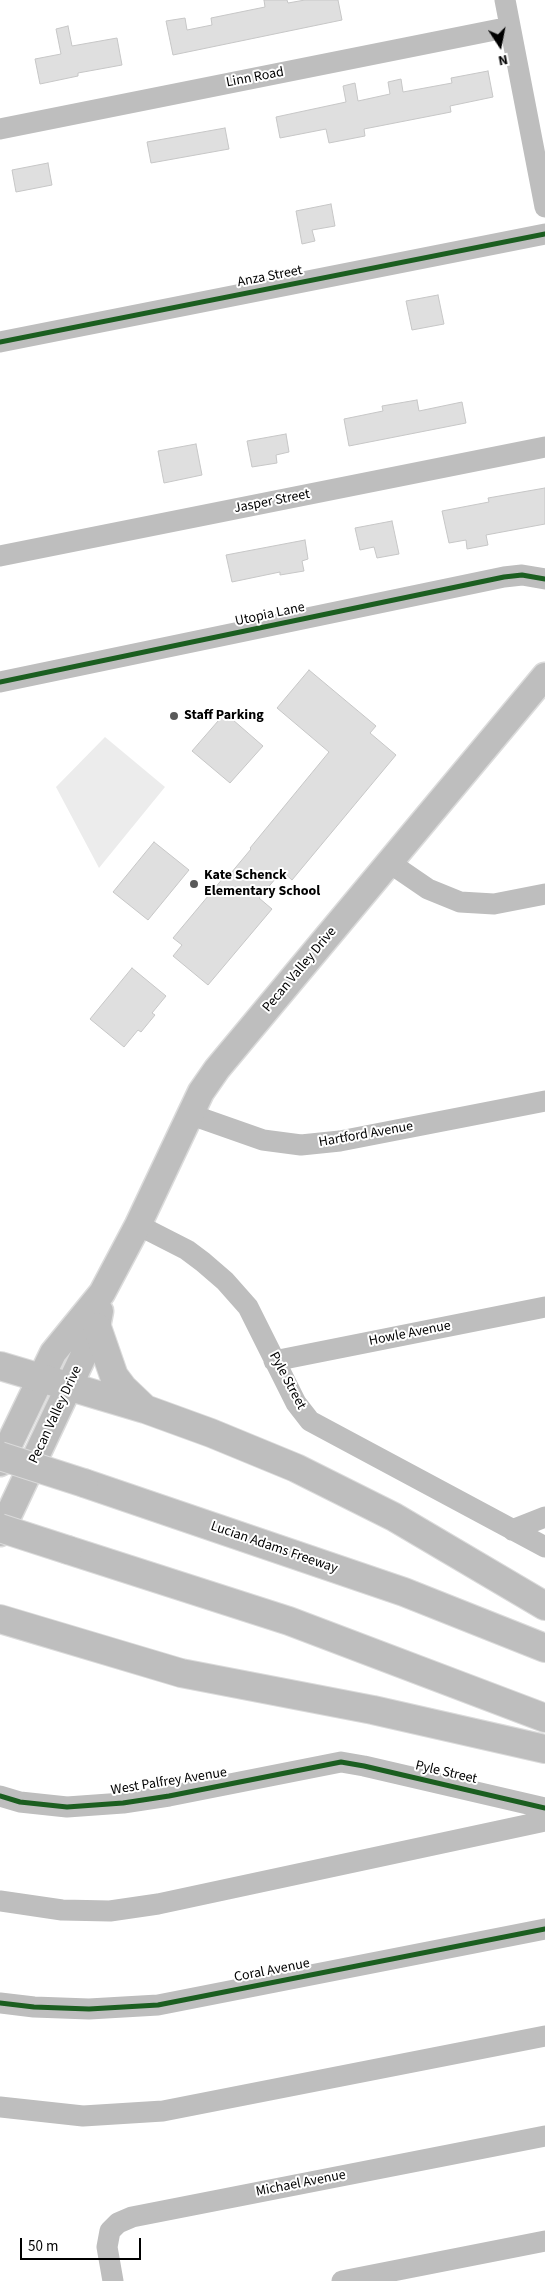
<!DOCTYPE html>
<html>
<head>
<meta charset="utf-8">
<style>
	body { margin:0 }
	#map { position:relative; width:545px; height:2281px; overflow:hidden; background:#fff; font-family:"Source Sans 3",sans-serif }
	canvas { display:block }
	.north { position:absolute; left:475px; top:20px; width:50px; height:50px; -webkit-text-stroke:4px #fff; paint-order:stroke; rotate:169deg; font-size:14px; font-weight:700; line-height:20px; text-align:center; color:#000 }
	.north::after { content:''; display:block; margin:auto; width:18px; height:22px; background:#000; clip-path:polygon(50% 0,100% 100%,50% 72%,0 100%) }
	.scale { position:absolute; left:20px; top:2238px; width:121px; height:22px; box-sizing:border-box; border:2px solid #000; border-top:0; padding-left:6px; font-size:15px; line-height:18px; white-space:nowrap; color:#000; -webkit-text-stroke:4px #fff; paint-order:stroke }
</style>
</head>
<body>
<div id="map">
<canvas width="545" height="2281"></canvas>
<div class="north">N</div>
<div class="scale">50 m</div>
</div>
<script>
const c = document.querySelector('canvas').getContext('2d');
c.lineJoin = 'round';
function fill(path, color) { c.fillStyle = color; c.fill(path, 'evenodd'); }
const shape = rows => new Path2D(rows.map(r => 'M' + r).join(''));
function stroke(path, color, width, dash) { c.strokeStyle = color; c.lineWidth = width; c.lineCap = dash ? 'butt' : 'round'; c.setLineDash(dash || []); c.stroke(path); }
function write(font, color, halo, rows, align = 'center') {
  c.font = font + ' "Source Sans 3",sans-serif'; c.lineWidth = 4; c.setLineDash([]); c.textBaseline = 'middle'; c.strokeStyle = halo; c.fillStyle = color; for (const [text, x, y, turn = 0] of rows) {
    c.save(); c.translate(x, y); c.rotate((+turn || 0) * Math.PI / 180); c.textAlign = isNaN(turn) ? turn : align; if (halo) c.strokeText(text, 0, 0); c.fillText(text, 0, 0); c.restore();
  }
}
fill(shape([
	[105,737,165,787,99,868,56,787]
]), '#ececec');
const building = shape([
	[264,0,287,0,288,3,305,0,338,0,342,20,173,55,166,21,185,18,187,30,212,25,211,18,265,7,264,0],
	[68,26,72,46,117,38,122,65,78,73,78,76,40,84,35,59,61,54,56,29,68,26],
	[488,71,493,97,450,106,451,112,364,129,365,136,329,143,326,129,280,138,276,117,346,102,343,86,355,83,358,101,390,94,388,82,401,79,403,92,452,83,451,78,488,71],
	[225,128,229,149,151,163,147,142,225,128],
	[48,163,52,185,16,192,12,170,48,163],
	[331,204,335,226,312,230,315,241,302,244,296,211,331,204],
	[438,295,444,324,412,330,406,301,438,295],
	[417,400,419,411,462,402,466,423,349,446,344,419,383,411,382,406,417,400],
	[286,434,289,452,276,455,277,463,252,467,247,441,286,434],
	[196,444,202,475,164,483,158,451,196,444],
	[545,488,545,524,486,535,488,545,467,549,466,540,449,543,442,511,489,502,488,498,545,488],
	[392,521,399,554,377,558,374,547,360,550,355,528,392,521],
	[305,540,308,559,302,561,304,571,280,575,280,572,232,582,226,555,305,540],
	[309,670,376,726,370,733,396,755,292,880,282,871,259,898,272,909,208,985,173,956,182,945,173,938,229,871,231,873,251,849,250,848,329,752,277,708,309,670],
	[225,713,263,746,230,783,192,751,225,713],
	[154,842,189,870,148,920,113,892,154,842],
	[132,968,166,996,152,1013,155,1015,141,1032,138,1030,124,1047,90,1019,132,968]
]);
fill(building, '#dfdfdf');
stroke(building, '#c7c7c7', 1);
const major = shape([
	[0,1463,53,1353,102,1293,138,1225,201,1092,217,1069,545,676],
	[0,1533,97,1327,100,1311]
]);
const highway = shape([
	[97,1327,114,1376,123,1388,144,1408],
	[0,1366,145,1409,211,1433,296,1468,394,1517,545,1606],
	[84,1483,404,1592,545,1648],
	[68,1550,289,1621,545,1718],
	[0,1619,181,1673,373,1710,545,1749]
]);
stroke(major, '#dbdbdb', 29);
stroke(highway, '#dbdbdb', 30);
stroke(shape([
	[505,0,545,207],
	[0,129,510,27],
	[0,342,545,234],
	[0,556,545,447],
	[0,682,504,577,522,575,545,579],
	[390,863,428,889,460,902,494,904,545,894],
	[189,1114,263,1140,301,1145,340,1141,545,1101],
	[138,1225,187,1250,203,1262,225,1281,248,1307,296,1403,310,1421,545,1547],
	[274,1361,545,1307],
	[512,1530,545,1517],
	[0,1796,20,1802,67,1807,123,1803,169,1796,341,1762,364,1766,545,1808],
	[0,1901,62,1910,110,1911,158,1904,545,1821],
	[0,2003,34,2007,89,2009,158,2005,545,1929],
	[0,2107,83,2116,163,2111,545,2036],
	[113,2281,107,2247,110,2231,118,2223,132,2217,545,2136],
	[342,2281,545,2241]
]), '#bebebe', 21);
stroke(major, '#bebebe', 26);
stroke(highway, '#bebebe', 28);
const highwayBridge = shape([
	[0,1456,84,1483],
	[0,1528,68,1550]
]);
stroke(highwayBridge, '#dbdbdb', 30, []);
stroke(highwayBridge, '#bebebe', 28);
stroke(shape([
	[0,342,545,234],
	[0,682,504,577,522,575,545,579],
	[0,1796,20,1802,67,1807,123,1803,169,1796,341,1762,364,1766,545,1808],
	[0,2003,34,2007,89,2009,158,2005,545,1929]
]), '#1b5e20', 5);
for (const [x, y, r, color] of [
	[174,716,5,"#595959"],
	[194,884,5,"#595959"]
]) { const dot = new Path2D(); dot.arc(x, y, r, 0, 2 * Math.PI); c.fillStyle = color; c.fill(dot); stroke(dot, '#fff', 2); }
write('14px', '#000', '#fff', [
	["Linn Road",255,78,-11],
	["Anza Street",270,277,-11],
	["Jasper Street",272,502,-11],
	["Utopia Lane",270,615,-12],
	["Pecan Valley Drive",300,970,-50],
	["Hartford Avenue",366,1135,-10],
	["Howle Avenue",410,1334,-11],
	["Pyle Street",287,1381,62],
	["Pecan Valley Drive",56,1415,-65],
	["Lucian Adams Freeway",274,1548,19],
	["Pyle Street",446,1773,13],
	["West Palfrey Avenue",169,1782,-9],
	["Coral Avenue",272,1971,-11],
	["Michael Avenue",301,2184,-11]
]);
write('bold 14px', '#000', '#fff', [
	["Staff Parking",184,716],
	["Kate Schenck",204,876],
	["Elementary School",204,892]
], 'left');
</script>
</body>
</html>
